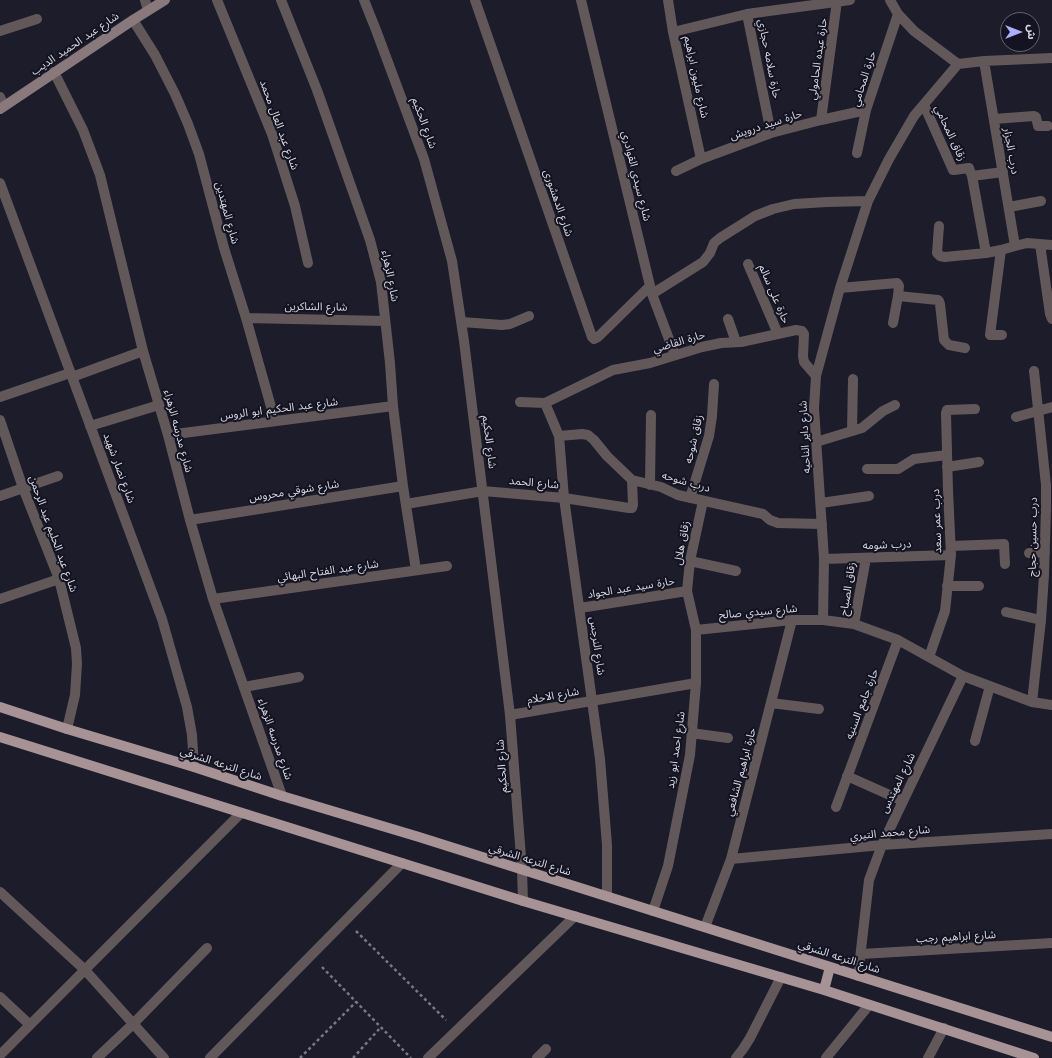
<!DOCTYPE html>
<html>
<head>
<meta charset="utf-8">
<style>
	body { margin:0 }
	#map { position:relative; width:1052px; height:1058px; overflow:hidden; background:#1c1c2b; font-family:"Work Sans","Noto Sans Arabic",sans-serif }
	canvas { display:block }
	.north { position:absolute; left:1000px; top:12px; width:40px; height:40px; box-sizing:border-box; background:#131321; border:1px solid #62626f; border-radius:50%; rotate:90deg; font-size:11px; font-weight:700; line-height:16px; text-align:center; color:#d9d9e4 }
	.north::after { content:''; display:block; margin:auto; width:14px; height:18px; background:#acaffb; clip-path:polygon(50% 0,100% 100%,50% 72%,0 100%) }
</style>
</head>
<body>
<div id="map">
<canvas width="1052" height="1058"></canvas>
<div class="north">ش</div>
</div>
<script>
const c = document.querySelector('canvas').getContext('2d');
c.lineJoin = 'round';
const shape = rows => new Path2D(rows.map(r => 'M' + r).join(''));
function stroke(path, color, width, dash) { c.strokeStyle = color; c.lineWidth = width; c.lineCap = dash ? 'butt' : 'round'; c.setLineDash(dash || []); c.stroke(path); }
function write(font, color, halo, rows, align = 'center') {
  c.font = font + ' "Work Sans","Noto Sans Arabic",sans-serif'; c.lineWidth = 4; c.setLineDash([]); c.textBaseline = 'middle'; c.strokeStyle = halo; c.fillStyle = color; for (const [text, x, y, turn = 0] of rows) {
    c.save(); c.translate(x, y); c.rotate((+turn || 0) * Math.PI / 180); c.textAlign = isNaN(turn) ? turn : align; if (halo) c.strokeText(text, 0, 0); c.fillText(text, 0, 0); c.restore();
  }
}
stroke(shape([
	[356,931,446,1020],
	[322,967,411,1058],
	[300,1058,356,1002],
	[353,1058,381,1027]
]), '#797986', 2.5, [3, 3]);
stroke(shape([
	[244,687,299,677]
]), '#62585a', 10);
stroke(shape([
	[145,0,148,10],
	[217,0,272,134,295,206,308,263],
	[281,0,317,90,370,240,381,282,390,363,393,406,403,486,416,570],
	[364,0,376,30,424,159,452,261,464,341,510,715,522,870,523,901],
	[475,0,592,337,594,339,598,337,650,286],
	[581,0,652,294,675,355],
	[668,0,673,32,701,159],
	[890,0,898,14,914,31,958,64],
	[747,14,771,133],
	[133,20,155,55,175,94,188,124,199,154,224,248,246,318,275,421],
	[0,31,37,19],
	[673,32,747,14,850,0],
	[984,61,1015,246],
	[54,72,83,130,100,175,143,351,168,435,190,520,213,599,282,796],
	[0,97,4,106],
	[924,105,953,170,954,170,969,168,972,176,1003,172],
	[994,119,1034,116,1036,117,1038,126,1048,126],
	[821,120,837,1],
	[857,153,866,110,898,14],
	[676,171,701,159,771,133,821,120,866,110],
	[972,176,986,253],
	[0,183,162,619,187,707,192,735,194,767],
	[1009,207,1041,201],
	[939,226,937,253,940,256,945,257,986,253,1001,250,1015,246,1027,243,1052,245],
	[1040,244,1050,314,1052,319],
	[1001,250,990,335,1002,335],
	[748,264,778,334],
	[840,288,897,283,898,284,899,286,898,296,938,300,939,301,940,304,944,340,949,345,965,348],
	[652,294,703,262,710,253,714,243,720,238,755,216,773,209,794,204,827,202,868,201],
	[246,318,385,321],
	[728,319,736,342],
	[462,322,502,325,510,324,529,316],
	[893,323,898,296],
	[72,377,143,351],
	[0,397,70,373],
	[520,402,545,403,613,370,650,363,702,347,721,343,741,342,796,330,802,331,804,334,803,356,804,362,816,376],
	[545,403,559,436,564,498,600,759,607,845,607,896],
	[1016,417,1052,407],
	[0,420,23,488,59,579,76,648,77,664,75,695,67,729],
	[90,426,159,405],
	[852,431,853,379],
	[168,435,393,406],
	[559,436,582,434,588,435,594,440,607,456,632,480,661,487,678,495,763,514,770,520,778,523,822,524],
	[816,442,862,428,883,411,895,405],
	[947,467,979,462],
	[867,469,898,469,914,459,947,455],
	[650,485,651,415],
	[0,496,58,476],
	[690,498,709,436,712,416,714,384],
	[821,503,869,496],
	[406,504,483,491,564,498,629,508,632,508,633,505,632,480],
	[190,520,403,486],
	[951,546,1004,544,1005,564],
	[1029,553,1045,552],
	[824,559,951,555],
	[690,561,736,571],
	[947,586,979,586],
	[0,599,59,579],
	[213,599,447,566],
	[580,608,687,591],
	[1006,612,1041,620],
	[823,620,824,559,814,408,816,376,840,288,868,201,889,159,914,116,958,64,984,61,1052,58],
	[854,624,866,558],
	[696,630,792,620,823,620,854,624,898,640,963,676,1032,702,1052,705],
	[929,657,945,611,951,555,948,490,946,413,947,410,975,409],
	[1032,702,1041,620,1044,575,1046,508,1046,485,1034,371],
	[771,703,819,709],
	[510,715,696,683],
	[691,733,728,738],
	[975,741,990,686],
	[847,776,903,801],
	[836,807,898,640],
	[731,859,882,845,1052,834],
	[0,892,85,970,164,1058],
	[653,911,668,866,690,755,696,683,696,630,687,591,690,561,703,501],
	[705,927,731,859,792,620],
	[861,954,1052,943],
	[858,976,869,880,882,845,963,676],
	[0,997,30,1025],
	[0,1055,241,813],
	[97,1058,133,1024,207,948],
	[210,1058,402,863],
	[428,1058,575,916],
	[537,1058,546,1049],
	[736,1058,743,1049,750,1038,781,977],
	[826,1058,869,1005],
	[928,1058,944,1028]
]), '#62585a', 10);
stroke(shape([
	[0,109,133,20,165,0]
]), '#89797c', 10);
stroke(shape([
	[0,707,67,729,194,767,282,796,419,837,1052,1037],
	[0,737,523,901,824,990,1034,1058],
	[824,990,830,967]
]), '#a79396', 10);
write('11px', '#d9d9e4', '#131321', [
	["شارع عبد الحميد الديب",75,44,-34],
	["حارة سلامه حجازي",769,59,79],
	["حارة عبده الحامولي",818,59,-82],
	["شارع مليون ابراهيم",696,77,78],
	["حارة المحامي",864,79,-72],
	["شارع الحكيم",424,123,70],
	["شارع عبد العال محمد",279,125,70],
	["حارة سيد درويش",766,125,-18],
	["زقاق المحامي",950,133,65],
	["درب الجزار",1011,151,80],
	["شارع سيدي القوادري",636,176,76],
	["شارع الدهشورى",558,203,71],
	["شارع المهتدين",227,213,75],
	["شارع الزهراء",390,276,79],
	["حارة على سالم",774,294,67],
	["شارع الشاكرين",316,307,1],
	["حارة القاضي",679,342,-16],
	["شارع عبد الحكيم ابو الروس",279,409,-7],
	["شارع مدرسه الزهراء",178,431,75],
	["شارع داير الناحيه",805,437,-93],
	["زقاق شوحه",694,439,-77],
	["شارع الحكيم",489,442,83],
	["شارع نصار شهيد",119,468,70],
	["درب شوحه",686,482,16],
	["شارع الحمد",534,483,5],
	["شارع شوقي محروس",294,491,-9],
	["درب عمر سعد",937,521,-92],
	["شارع عبد الحليم عبد الرحمن",53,534,70],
	["درب حسين حجاج",1033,537,-89],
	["زقاق هلال",682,543,-79],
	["درب شومه",887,545,-2],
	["شارع عبد الفتاح البهائي",328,571,-8],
	["حارة سيد عبد الجواد",631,588,-9],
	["زقاق الصباح",848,589,-81],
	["شارع سيدي صالح",758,612,-5],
	["شارع النرجس",597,646,82],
	["شارع الاحلام",553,696,-10],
	["حارة جامع السنيه",862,704,-69],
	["شارع مدرسه الزهراء",275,739,71],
	["شارع احمد ابو زيد",676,750,-82],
	["شارع الترعه الشرقي",221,764,18],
	["شارع الحكيم",502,766,-94],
	["حارة ابراهيم الشافعي",741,772,-75],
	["شارع المهندس",898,783,-64],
	["شارع محمد التيري",890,833,-5],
	["شارع الترعه الشرقي",530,860,17],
	["شارع ابراهيم رجب",956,937,-3],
	["شارع الترعه الشرقي",839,957,18]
]);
</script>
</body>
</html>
